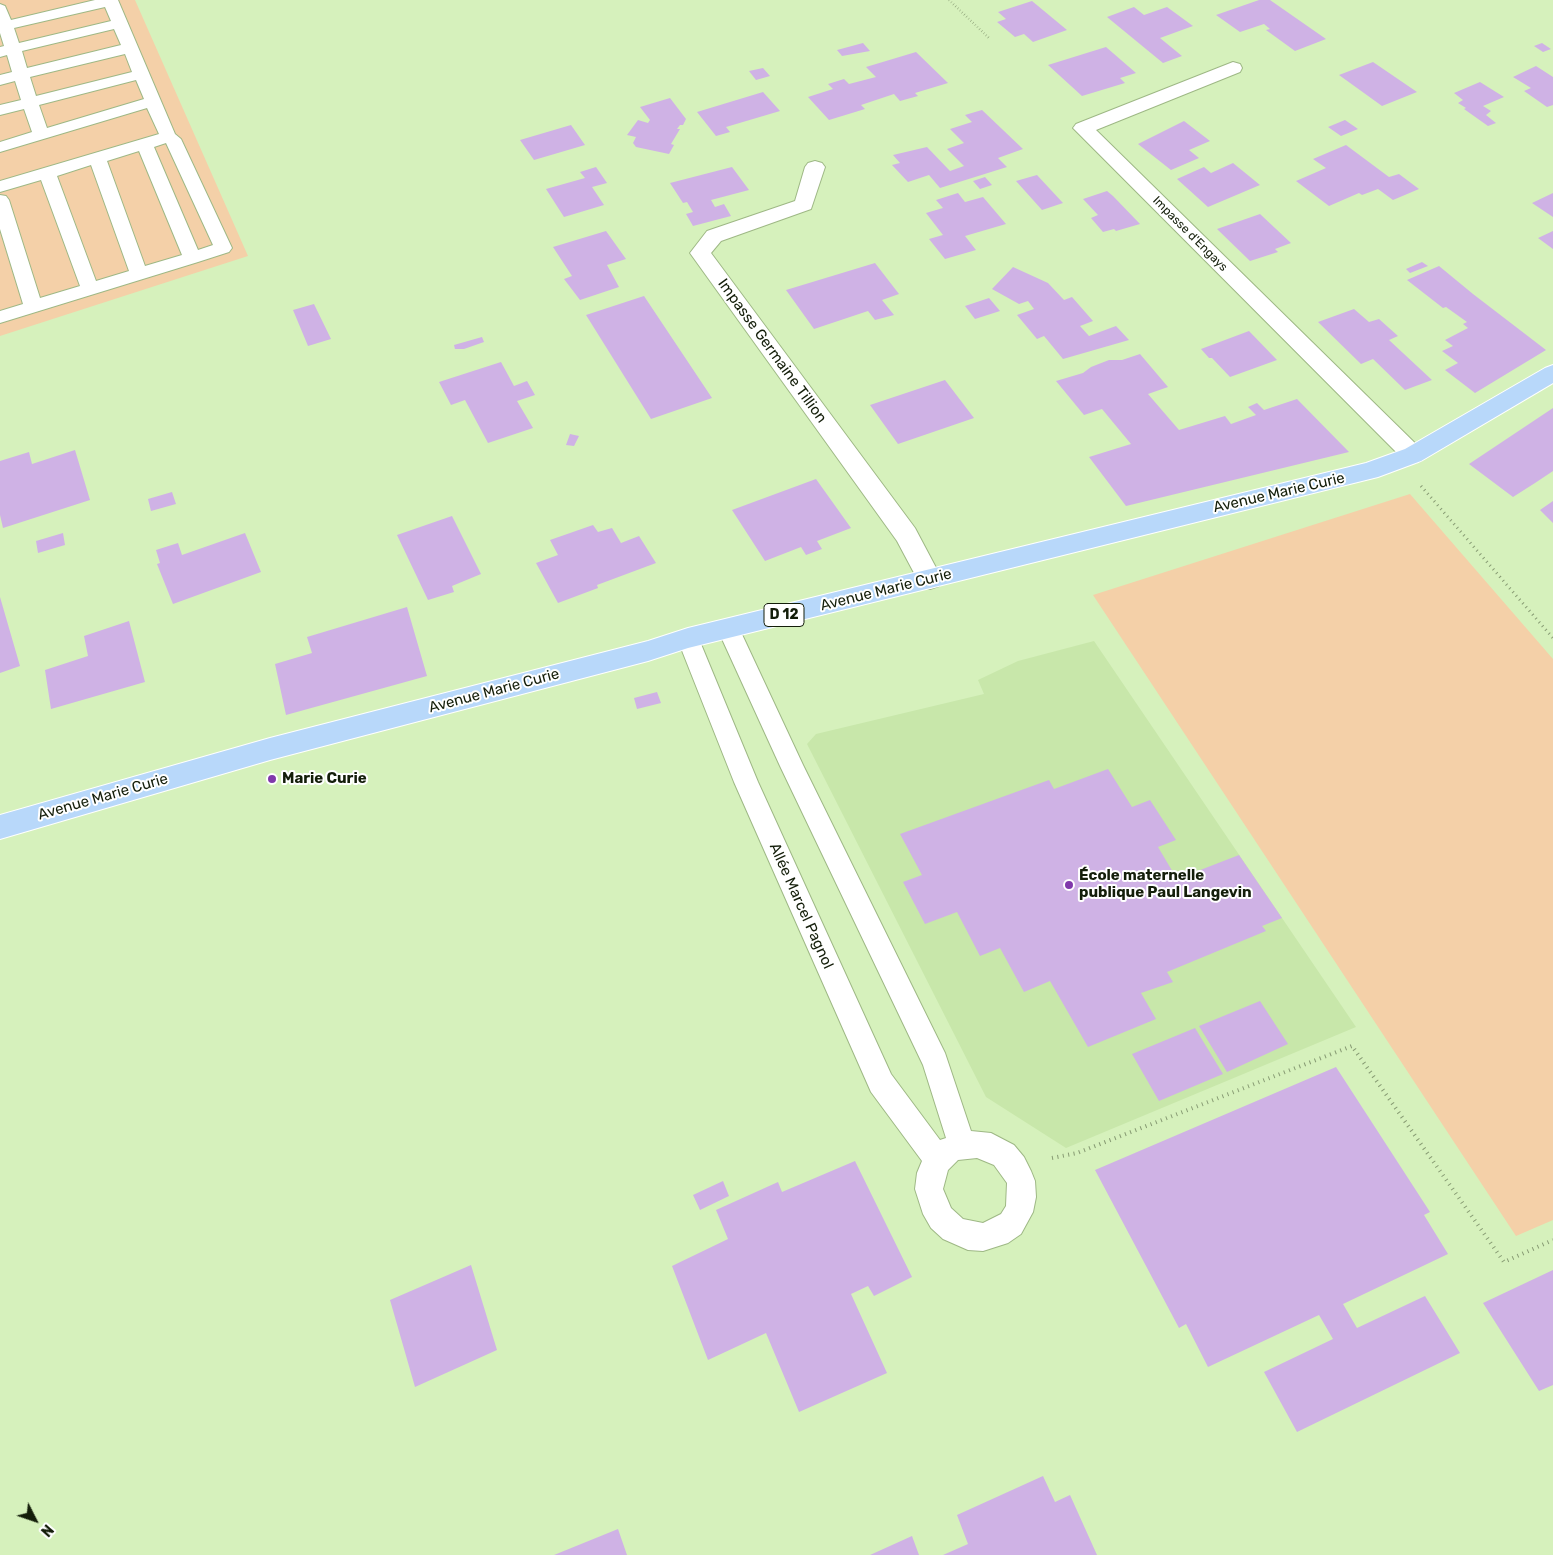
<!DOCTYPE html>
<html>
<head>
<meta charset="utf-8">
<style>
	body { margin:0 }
	#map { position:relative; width:1553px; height:1555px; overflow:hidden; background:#d6f1bc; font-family:Rubik,sans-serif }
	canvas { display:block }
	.north { position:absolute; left:10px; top:1495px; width:50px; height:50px; -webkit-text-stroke:4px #fff; paint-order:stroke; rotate:131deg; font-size:14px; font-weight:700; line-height:20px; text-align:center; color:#141e0a }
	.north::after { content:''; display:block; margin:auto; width:18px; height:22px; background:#141e0a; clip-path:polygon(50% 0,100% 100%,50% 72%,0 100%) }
</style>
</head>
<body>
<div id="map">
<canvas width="1553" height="1555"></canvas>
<div class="north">N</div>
</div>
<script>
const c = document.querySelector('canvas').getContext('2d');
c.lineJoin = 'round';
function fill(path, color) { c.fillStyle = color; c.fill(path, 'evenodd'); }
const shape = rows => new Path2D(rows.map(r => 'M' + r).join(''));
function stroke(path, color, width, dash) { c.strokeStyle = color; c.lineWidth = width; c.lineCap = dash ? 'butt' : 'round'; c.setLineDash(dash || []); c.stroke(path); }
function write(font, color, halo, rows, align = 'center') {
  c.font = font + ' Rubik,sans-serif'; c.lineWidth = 4; c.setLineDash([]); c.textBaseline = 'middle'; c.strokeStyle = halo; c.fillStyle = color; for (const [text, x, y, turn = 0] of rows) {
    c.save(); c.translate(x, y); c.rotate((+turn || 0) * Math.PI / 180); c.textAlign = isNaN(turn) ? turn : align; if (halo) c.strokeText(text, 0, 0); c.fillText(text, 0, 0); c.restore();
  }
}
fill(shape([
	[1094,641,1356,1027,1066,1148,986,1097,807,744,816,734,984,694,978,680,1018,661]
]), '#c8e7aa');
fill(shape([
	[0,0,135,0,248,256,0,336],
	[1410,494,1553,659,1553,1220,1516,1236,1093,595]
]), '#f4d0a8');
fill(shape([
	[1259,0,1270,0,1326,39,1295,51,1266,30,1270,29,1264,24,1240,32,1216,15],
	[1032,1,1067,30,1033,42,1024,34,1015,37,997,22,1006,19,998,12],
	[1134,7,1144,15,1167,7,1193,26,1160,38,1182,56,1163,63,1107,17],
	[863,43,870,51,842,56,837,50],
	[1542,43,1551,49,1543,52,1534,46],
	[1106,47,1136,73,1120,78,1125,83,1082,96,1048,65],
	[916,52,948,83,915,93,918,96,900,101,894,94,861,105,865,109,829,120,808,97,833,89,828,84,844,79,849,84,876,77,866,67],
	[1373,62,1417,92,1382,106,1339,75],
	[1536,66,1553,77,1553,105,1547,107,1524,91,1531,88,1513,77],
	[763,68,770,76,756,80,749,71],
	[1480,82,1504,97,1483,106,1491,111,1486,115,1496,123,1488,126,1464,109,1466,108,1458,103,1463,100,1454,93],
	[763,92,780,111,726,127,730,132,716,136,697,112],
	[670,98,686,119,683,125,680,125,677,129,680,129,671,144,674,145,669,154,636,147,633,143,636,137,627,135,638,120,648,123,650,120,640,107],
	[982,110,1023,149,998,158,1007,167,940,188,929,175,908,182,892,165,900,163,893,155,927,147,950,171,964,166,947,149,964,143,950,129,972,122,965,115],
	[1345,120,1358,129,1341,136,1328,127],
	[1184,121,1210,141,1189,150,1199,158,1171,170,1138,144],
	[571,125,585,145,534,160,520,140],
	[1346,145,1389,177,1399,174,1419,189,1393,200,1378,189,1362,195,1359,193,1329,206,1296,181,1326,168,1313,159],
	[1233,163,1260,185,1208,207,1177,179,1204,167,1211,173],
	[596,167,607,183,592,187,604,205,564,217,546,189,585,178,580,172],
	[732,167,749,190,711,200,715,207,724,204,731,216,693,226,686,214,693,212,687,202,683,203,670,183],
	[1037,175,1063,203,1042,210,1016,181],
	[985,177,992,185,980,189,973,181],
	[1107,191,1113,196,1140,224,1116,231,1114,229,1103,232,1091,218,1098,215,1083,199],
	[958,193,965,202,983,197,1006,224,965,236,976,250,945,259,929,239,943,235,926,213,943,208,936,200],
	[1553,193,1553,217,1532,203],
	[1260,214,1291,243,1275,249,1278,252,1250,261,1217,229],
	[606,231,626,259,607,265,619,287,580,300,564,279,572,276,553,247],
	[1553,231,1553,249,1538,238],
	[1422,262,1428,266,1410,273,1406,269],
	[875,263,899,294,882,300,894,315,875,320,868,311,814,329,786,290],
	[1439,266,1473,294,1546,350,1475,393,1445,370,1458,363,1442,351,1453,346,1445,340,1468,328,1463,324,1467,322,1446,307,1443,308,1407,280],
	[1013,267,1048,283,1064,300,1072,297,1093,321,1080,326,1089,336,1116,326,1129,340,1063,359,1044,336,1037,339,1017,315,1034,309,1028,301,1019,304,992,289],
	[644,296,712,398,651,419,586,315],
	[989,298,1000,311,975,319,965,306],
	[314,304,331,339,308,346,293,310],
	[1354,309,1369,322,1379,319,1398,336,1389,340,1432,380,1405,390,1373,359,1361,364,1318,322],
	[1249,331,1277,360,1230,377,1212,358,1209,358,1201,349],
	[482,337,484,342,464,349,455,349,454,345],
	[1140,354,1168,387,1148,394,1179,430,1225,416,1231,424,1256,415,1248,407,1257,403,1264,410,1297,399,1349,452,1126,506,1089,457,1131,444,1102,409,1084,415,1056,381,1083,373,1091,367,1109,360,1122,360],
	[501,362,514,386,527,381,535,395,517,401,533,428,488,443,465,400,451,405,439,382],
	[945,380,974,418,898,444,870,405],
	[1553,408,1553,471,1535,483,1513,497,1469,464],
	[570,434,579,436,574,446,566,445],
	[75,450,90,500,3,528,0,515,0,461,29,452,32,464],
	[816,479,851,528,817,541,822,549,806,555,801,547,765,561,732,510],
	[172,492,176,504,151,511,148,499],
	[1553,501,1553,523,1540,510],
	[452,516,481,574,452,586,454,592,428,600,397,535],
	[593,525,598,532,612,528,621,543,639,536,656,563,597,585,598,588,558,603,536,563,558,555,550,540],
	[63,533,65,545,38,553,36,541],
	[245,533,261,572,173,604,157,564,160,563,156,550,178,543,182,555],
	[0,597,20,666,0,673],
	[407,607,427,676,286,715,275,664,312,653,307,637],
	[129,621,145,682,51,709,45,670,88,656,84,636],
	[657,692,661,703,637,709,634,698],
	[1108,769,1132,807,1150,800,1176,840,1158,847,1177,879,1239,855,1282,918,1262,926,1266,931,1167,972,1173,982,1141,993,1156,1019,1088,1047,1050,981,1024,992,1000,948,980,956,957,912,925,924,903,882,922,875,900,834,1049,780,1054,789],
	[1260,1001,1288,1044,1227,1072,1199,1026],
	[1195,1028,1223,1074,1159,1101,1132,1054],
	[1336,1067,1430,1212,1424,1215,1448,1254,1343,1304,1357,1328,1425,1296,1460,1353,1297,1432,1264,1372,1333,1339,1319,1315,1208,1367,1186,1324,1179,1328,1095,1170],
	[855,1161,912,1277,874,1296,868,1286,851,1294,887,1373,799,1412,766,1333,708,1360,672,1266,728,1239,716,1210,778,1182,782,1192],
	[723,1181,729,1196,700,1210,693,1195],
	[471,1265,497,1350,415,1387,390,1300],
	[1553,1270,1553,1385,1539,1391,1483,1303],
	[1043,1476,1055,1502,1070,1495,1097,1555,943,1555,968,1544,957,1515],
	[618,1529,627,1555,554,1555],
	[912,1536,919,1555,870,1555]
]), '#cfb2e5');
const service = shape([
	[95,0,118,0,175,134,181,139,232,248,229,252,198,262,0,323,0,311,23,304,0,229,0,195,6,196,9,200,40,298,80,286,41,180,0,192,0,181,159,134,147,108,0,152,0,142,32,132,24,109,0,115,0,105,21,100,15,81,0,85,0,75,12,72,7,55,0,57,0,47,4,46,0,33,0,4,5,6,11,20,95,0],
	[105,7,111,21,19,43,14,28,105,7],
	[114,29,121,45,27,68,22,51,114,29],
	[125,54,132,72,36,96,30,77,125,54],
	[136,80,144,99,47,128,39,105,136,80],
	[166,143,213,245,198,250,154,147,166,143],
	[139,151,182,255,145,266,107,161,139,151],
	[91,165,129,271,96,281,57,176,91,165],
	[728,619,736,622,739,628,803,765,945,1053,971,1131,991,1133,1014,1145,1024,1157,1031,1171,1035,1181,1036,1197,1033,1212,1021,1234,1008,1243,983,1251,968,1250,943,1239,931,1228,923,1214,915,1189,917,1173,922,1161,871,1092,734,782,677,638,680,632,688,629,696,632,758,782,891,1074,940,1140,946,1138,923,1065,780,766,717,628,720,622,728,619],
	[977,1158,994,1165,1007,1183,1006,1206,1001,1214,983,1223,963,1219,951,1208,943,1189,948,1170,958,1160,977,1158]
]);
const minor = shape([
	[1233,62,1240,64,1242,68,1240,72,1096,130,1421,449,1425,455,1421,461,1413,463,1405,461,1073,128,1076,124,1233,62],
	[815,161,822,163,825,167,811,209,721,241,711,253,915,528,942,579,939,586,930,589,921,586,897,541,690,253,707,231,795,201,805,167,808,163,815,161]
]);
const primary = shape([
	[1553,365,1553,383,1421,461,1378,477,688,648,648,661,270,760,0,839,0,815,270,738,648,641,688,628,1366,463,1405,449,1545,368,1553,365]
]);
stroke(service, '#9eb885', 2);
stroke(minor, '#9eb885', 2);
stroke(primary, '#fff', 2);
stroke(shape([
	[949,0,989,38]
]), '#879b73', 2.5, [0.5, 2.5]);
stroke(shape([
	[1421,486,1553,638]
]), '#879b73', 3, [1, 4]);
stroke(shape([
	[1052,1158,1077,1153,1352,1046,1504,1262,1553,1240]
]), '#879b73', 4, [1, 4.5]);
fill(service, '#fff');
fill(minor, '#fff');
fill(primary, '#b8d8fa');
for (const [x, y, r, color] of [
	[272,779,5,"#8038ab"],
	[1069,885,5,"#8038ab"]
]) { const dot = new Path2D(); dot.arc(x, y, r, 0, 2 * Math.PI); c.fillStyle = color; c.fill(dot); stroke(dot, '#fff', 2); }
write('12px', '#141e0a', '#fff', [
	["Impasse d'Engays",1190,234,45]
]);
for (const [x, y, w] of [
	[784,615,40]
]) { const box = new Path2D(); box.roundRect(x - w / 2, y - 11.5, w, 23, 4); c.fillStyle = '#fff'; c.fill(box); stroke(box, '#141e0a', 1); }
write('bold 14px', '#141e0a', null, [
	["D 12",784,615]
]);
write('15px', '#141e0a', '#fff', [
	["Impasse Germaine Tillion",772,351,54],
	["Avenue Marie Curie",1279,493,-13],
	["Avenue Marie Curie",886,590,-14],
	["Avenue Marie Curie",494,691,-15],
	["Avenue Marie Curie",103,797,-16],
	["Allée Marcel Pagnol",801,906,66]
]);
write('bold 15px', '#141e0a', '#fff', [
	["Marie Curie",282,779],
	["École maternelle",1079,876],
	["publique Paul Langevin",1079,893]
], 'left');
</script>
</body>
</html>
